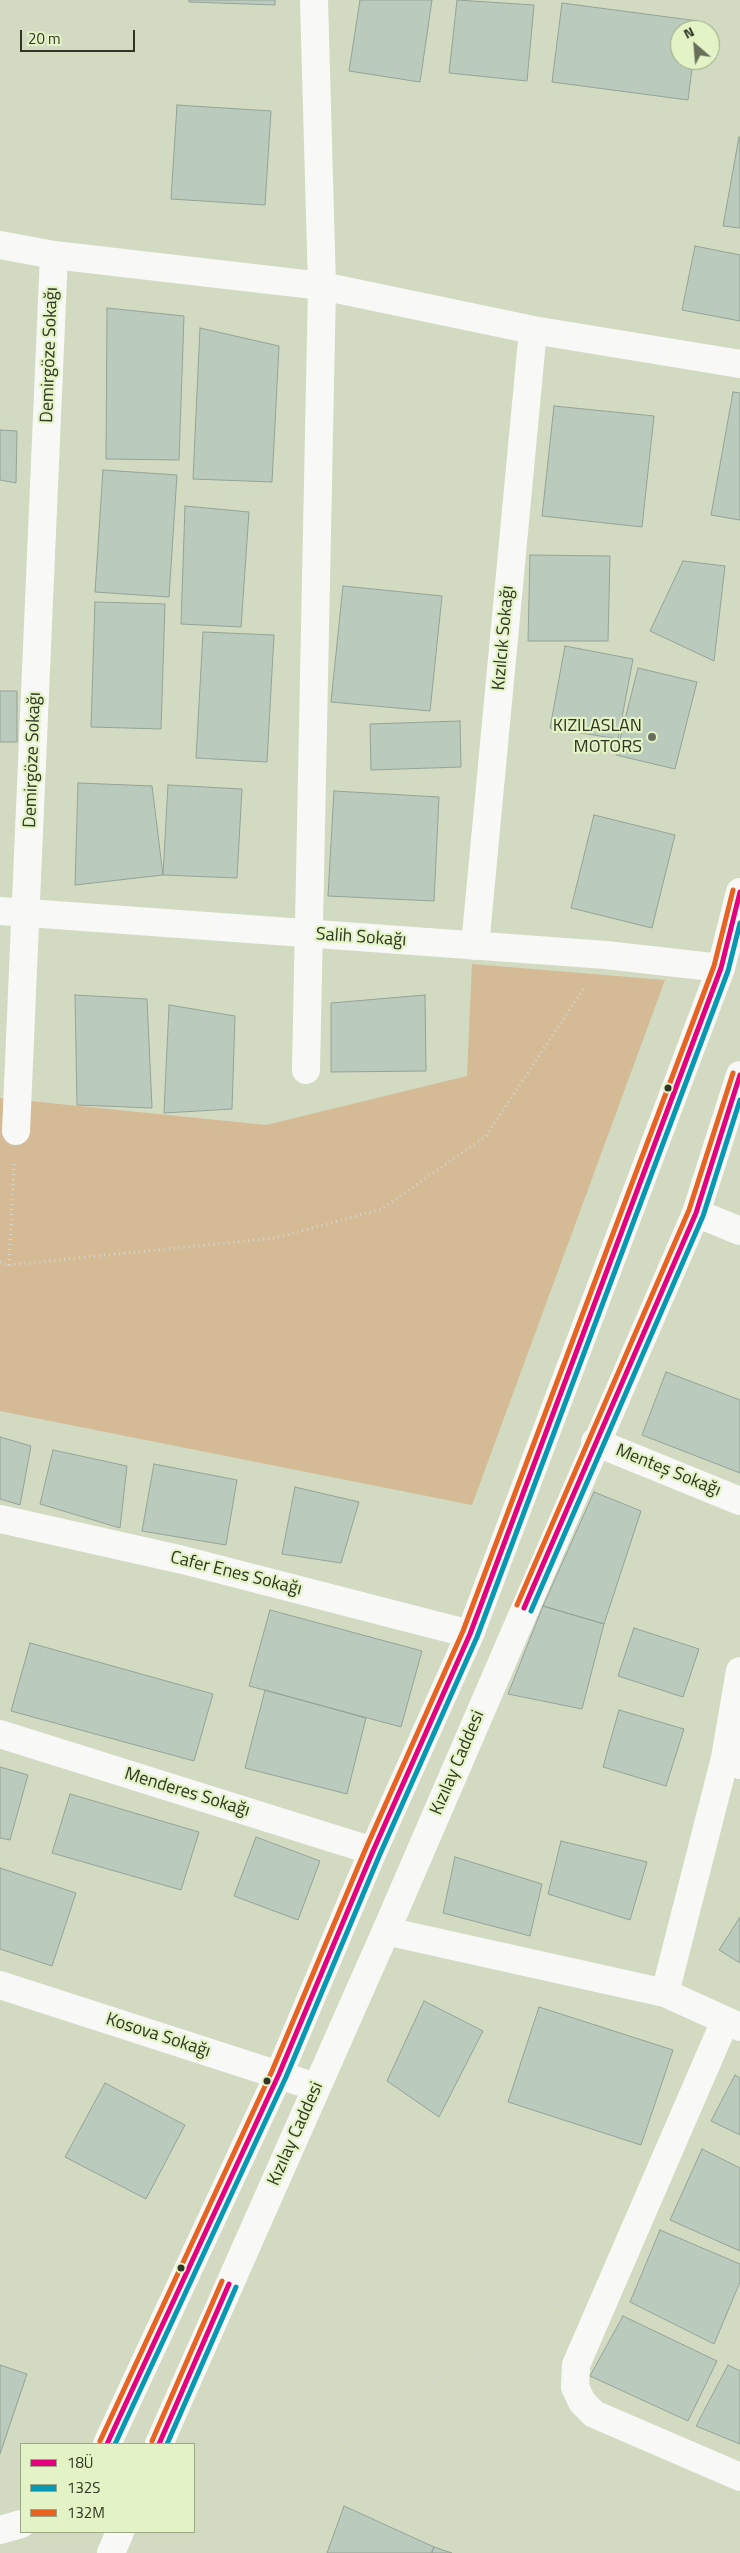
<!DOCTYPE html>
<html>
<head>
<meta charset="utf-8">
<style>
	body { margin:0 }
	#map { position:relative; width:740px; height:2553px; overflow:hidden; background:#d2dac2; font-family:"Titillium Web",sans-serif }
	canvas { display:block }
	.legend { position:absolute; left:20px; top:2443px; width:175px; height:90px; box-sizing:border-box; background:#e3f3c5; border:1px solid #9ba785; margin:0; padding:6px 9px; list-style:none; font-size:15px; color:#303624 }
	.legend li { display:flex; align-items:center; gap:10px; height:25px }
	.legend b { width:25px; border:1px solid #9ba785 }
	.north { position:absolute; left:670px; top:20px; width:50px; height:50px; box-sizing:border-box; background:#e3f3c5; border:1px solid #9ba785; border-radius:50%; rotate:333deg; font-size:14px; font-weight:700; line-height:20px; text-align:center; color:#303624 }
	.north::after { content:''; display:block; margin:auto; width:18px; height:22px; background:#696f5b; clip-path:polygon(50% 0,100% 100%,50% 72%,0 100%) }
	.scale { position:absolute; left:20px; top:30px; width:115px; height:22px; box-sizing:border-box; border:2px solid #303624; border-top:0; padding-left:6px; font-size:15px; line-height:18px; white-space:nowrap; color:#303624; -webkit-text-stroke:4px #e3f3c5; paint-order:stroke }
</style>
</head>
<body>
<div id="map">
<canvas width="740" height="2553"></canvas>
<ul class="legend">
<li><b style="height:6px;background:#e5007d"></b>18Ü</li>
<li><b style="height:6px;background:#0798b4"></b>132S</li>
<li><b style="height:6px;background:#e86322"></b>132M</li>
</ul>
<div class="north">N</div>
<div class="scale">20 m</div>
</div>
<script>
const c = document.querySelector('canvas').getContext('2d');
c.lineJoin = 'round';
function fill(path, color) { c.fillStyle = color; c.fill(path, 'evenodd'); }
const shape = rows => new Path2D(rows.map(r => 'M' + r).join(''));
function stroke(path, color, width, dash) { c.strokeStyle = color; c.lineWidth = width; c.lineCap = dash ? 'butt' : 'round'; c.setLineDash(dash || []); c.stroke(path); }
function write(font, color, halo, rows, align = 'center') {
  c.font = font + ' "Titillium Web",sans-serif'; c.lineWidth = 4.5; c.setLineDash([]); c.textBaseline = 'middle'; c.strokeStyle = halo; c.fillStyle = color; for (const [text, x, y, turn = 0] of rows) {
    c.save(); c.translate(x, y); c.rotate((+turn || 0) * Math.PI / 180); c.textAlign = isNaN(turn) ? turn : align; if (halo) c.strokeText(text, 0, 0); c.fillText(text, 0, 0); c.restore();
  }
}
fill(shape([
	[472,964,665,980,472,1505,0,1411,0,1098,266,1125,467,1076]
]), '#d4ba95');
const building = shape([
	[189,0,275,0,275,5,189,2,189,0],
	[360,0,432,0,420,82,349,71,360,0],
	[457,0,534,5,527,81,449,73,457,0],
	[562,3,698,21,697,30,680,30,680,60,693,60,688,100,552,82,562,3],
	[177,105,271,111,265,205,171,199,177,105],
	[739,137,740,137,740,228,723,226,739,137],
	[695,246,740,255,740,321,682,310,695,246],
	[107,308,184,316,179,460,106,459,107,308],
	[200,328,279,346,272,482,193,479,200,328],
	[733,392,740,393,740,520,711,515,733,392],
	[554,406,654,416,642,527,542,516,554,406],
	[0,430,17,431,16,483,0,480,0,430],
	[103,470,177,475,169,597,95,592,103,470],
	[185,506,249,512,241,627,181,624,185,506],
	[530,555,610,556,608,641,528,641,530,555],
	[683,561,725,566,714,661,650,631,683,561],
	[343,586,442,596,430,711,331,702,343,586],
	[95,602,165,604,161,729,91,727,95,602],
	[203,632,274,635,267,762,196,758,203,632],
	[565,646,633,659,618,739,550,728,565,646],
	[638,668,697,682,675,769,616,755,638,668],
	[0,691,17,691,17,742,0,742,0,691],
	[460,721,461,767,371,770,370,724,460,721],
	[78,783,152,786,163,875,75,885,78,783],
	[168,785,242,789,237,878,163,875,168,785],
	[334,791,439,797,434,901,328,896,334,791],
	[594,815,675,835,652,928,571,908,594,815],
	[75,995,147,999,152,1108,77,1105,75,995],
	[425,995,426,1071,331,1072,331,1003,425,995],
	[169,1005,235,1016,232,1109,164,1113,169,1005],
	[666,1372,740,1400,740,1473,642,1435,666,1372],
	[0,1437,31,1446,20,1505,0,1499,0,1437],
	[53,1450,127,1466,120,1528,40,1504,53,1450],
	[154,1464,237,1480,226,1545,142,1531,154,1464],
	[295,1487,359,1502,341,1563,282,1554,295,1487],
	[594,1492,641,1511,604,1624,543,1606,594,1492],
	[543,1606,604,1624,582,1709,508,1694,543,1606],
	[270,1610,422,1651,401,1727,249,1686,270,1610],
	[634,1628,699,1649,683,1697,618,1676,634,1628],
	[30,1643,213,1694,194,1761,11,1711,30,1643],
	[265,1690,366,1718,347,1794,245,1768,265,1690],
	[619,1710,684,1729,666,1786,603,1767,619,1710],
	[0,1767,28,1775,10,1840,0,1838,0,1767],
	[70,1794,199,1832,181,1890,52,1853,70,1794],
	[256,1837,320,1861,298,1920,234,1896,256,1837],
	[561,1841,647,1862,630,1920,548,1894,561,1841],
	[455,1857,542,1884,530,1936,443,1913,455,1857],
	[0,1868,76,1893,52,1966,0,1949,0,1868],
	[740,1917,740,1963,719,1950,740,1917],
	[424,2001,483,2031,439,2117,387,2081,424,2001],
	[539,2007,673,2050,641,2145,508,2102,539,2007],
	[735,2075,740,2078,740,2135,711,2121,735,2075],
	[105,2083,185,2125,146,2199,65,2157,105,2083],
	[702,2149,740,2168,740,2251,670,2220,702,2149],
	[660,2230,740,2264,740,2282,714,2344,630,2302,660,2230],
	[623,2316,717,2361,688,2421,590,2376,623,2316],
	[0,2365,27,2374,0,2454,0,2365],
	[728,2365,740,2371,740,2444,696,2426,728,2365],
	[344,2506,434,2547,431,2553,327,2553,344,2506],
	[434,2547,452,2553,432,2553,434,2547]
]);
fill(building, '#bacabc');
stroke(building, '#94a397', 1);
stroke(shape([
	[0,1262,9,1265,275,1238,382,1209,486,1136,584,988],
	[9,1265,14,1163],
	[179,2553,430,2383,568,2295]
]), '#d5d7d0', 3, [1, 4]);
stroke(shape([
	[0,245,54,255,322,286,533,330,740,364],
	[0,911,606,955,721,968],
	[475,946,533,330],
	[306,1070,322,286,314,0],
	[16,1131,54,255],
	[696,1213,740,1231],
	[595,1442,740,1501],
	[0,1519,183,1560,470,1634],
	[740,1671,725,1758,740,1765],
	[0,1734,373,1851],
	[386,1931,665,1993,740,2027],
	[0,1985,316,2087],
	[665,1993,725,1758],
	[725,2021,576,2365,575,2387,582,2402,594,2414,740,2477]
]), '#f8f9f6', 28);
stroke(shape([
	[107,2444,279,2074,373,1851,470,1634,721,968,740,892],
	[159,2444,386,1931,696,1213,740,1075],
	[0,2530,21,2524],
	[111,2553,120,2532]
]), '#f8f9f6', 28);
stroke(shape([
	[524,1608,696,1213,740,1075],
	[107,2444,279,2074,373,1851,470,1634,721,968,740,892],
	[159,2444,229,2284]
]), '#e5007d', 5);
stroke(shape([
	[531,1611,703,1216,740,1100],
	[115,2444,286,2077,380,1854,477,1637,728,971,740,923],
	[167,2444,236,2287]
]), '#0798b4', 5);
stroke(shape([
	[517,1605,689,1210,733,1073],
	[100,2441,272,2071,366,1848,463,1631,714,966,733,890],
	[152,2441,222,2281]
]), '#e86322', 5);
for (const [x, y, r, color] of [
	[652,737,5,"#696f5b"],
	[668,1088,4.5,"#303624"],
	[267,2081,4.5,"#303624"],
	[181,2268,4.5,"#303624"]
]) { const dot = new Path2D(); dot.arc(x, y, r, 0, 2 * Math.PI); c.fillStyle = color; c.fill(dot); stroke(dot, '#e3f3c5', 2); }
write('18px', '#303624', '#e3f3c5', [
	["Demirgöze Sokağı",50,355,-88],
	["Kızılcık Sokağı",504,638,-85],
	["Demirgöze Sokağı",33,760,-88],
	["Salih Sokağı",361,938,4],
	["Menteş Sokağı",668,1471,22],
	["Cafer Enes Sokağı",236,1574,14],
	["Kızılay Caddesi",458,1763,-67],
	["Menderes Sokağı",187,1793,17],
	["Kosova Sokağı",158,2036,18],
	["Kızılay Caddesi",296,2134,-66]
]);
write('18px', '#303624', '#e3f3c5', [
	["KIZILASLAN",642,727],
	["MOTORS",642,748]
], 'right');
</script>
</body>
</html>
